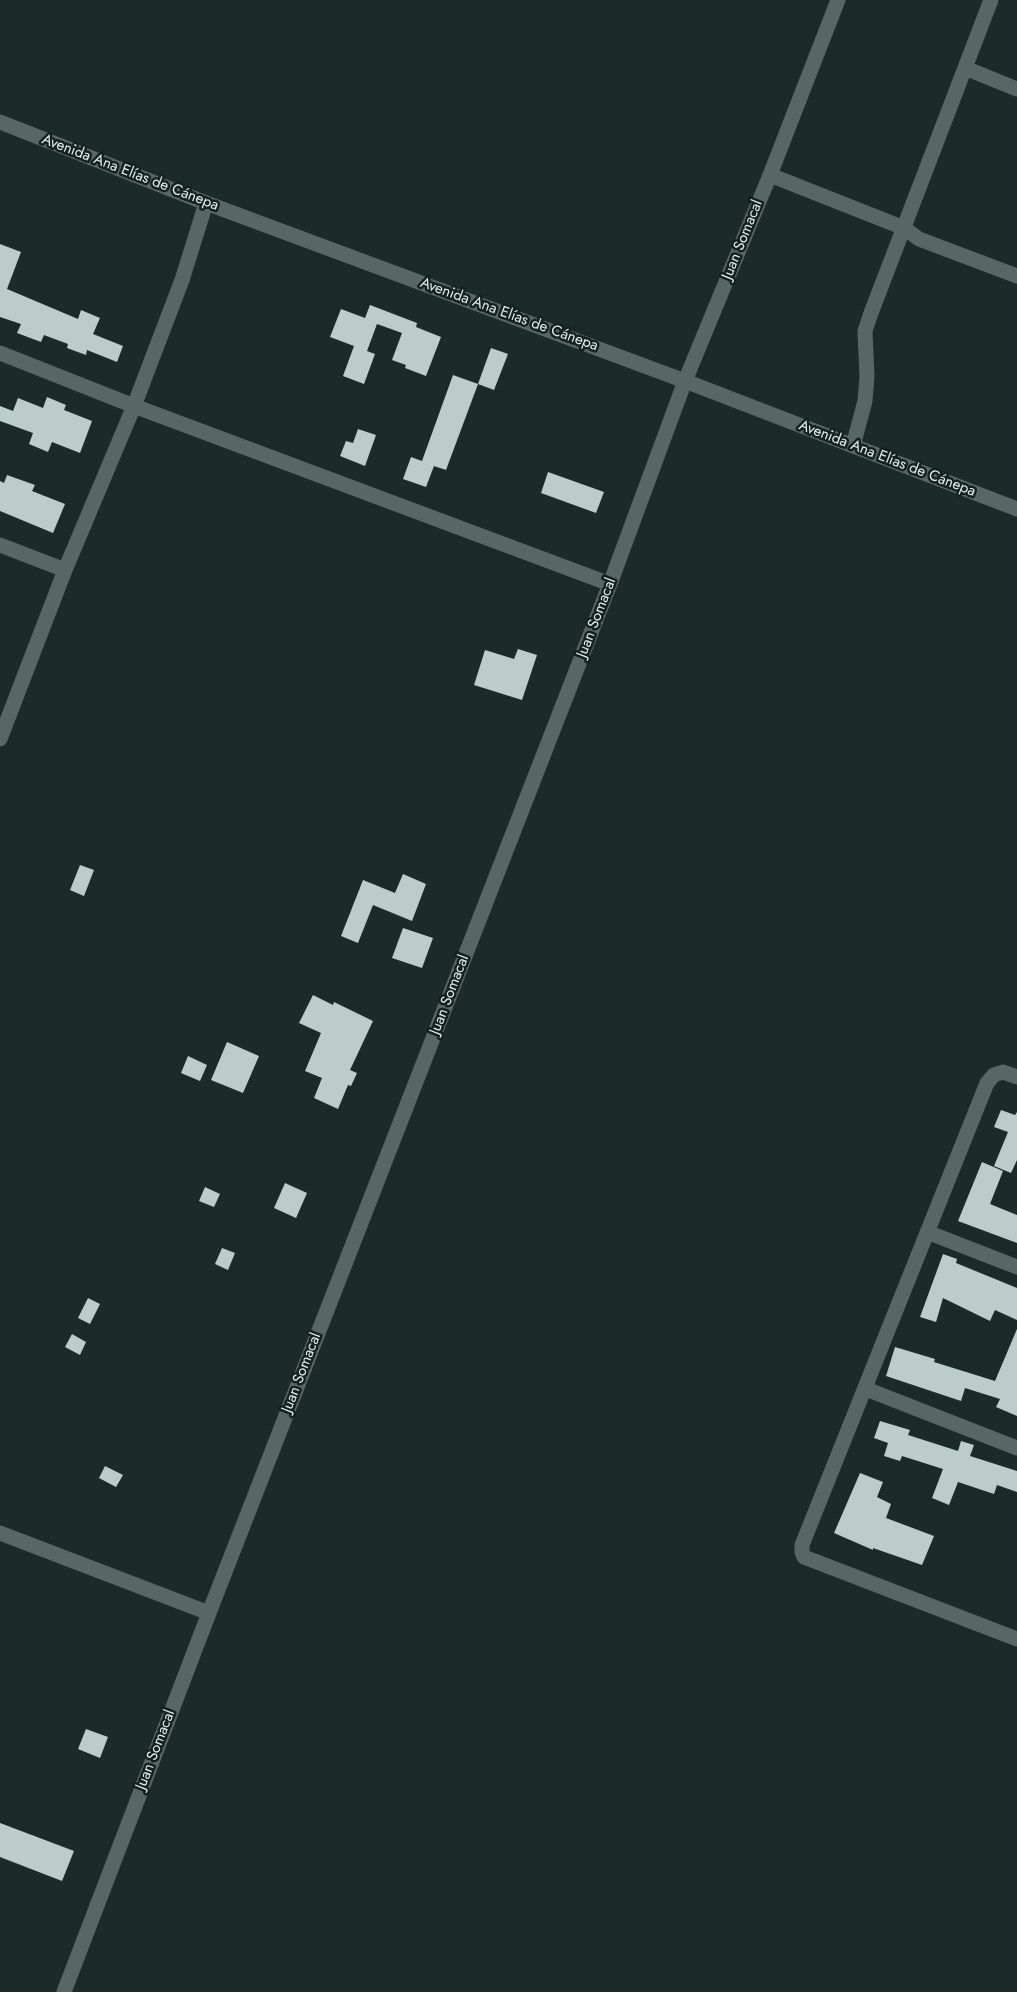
<!DOCTYPE html>
<html>
<head>
<meta charset="utf-8">
<style>
	body { margin:0 }
	canvas { display:block; background:#1d2b28 }
</style>
</head>
<body>
<canvas width="1017" height="1992"></canvas>
<script>
const c = document.querySelector('canvas').getContext('2d');
c.lineJoin = 'round';
function fill(path, color) { c.fillStyle = color; c.fill(path, 'evenodd'); }
const shape = rows => new Path2D(rows.map(r => 'M' + r).join(''));
function stroke(path, color, width, dash) { c.strokeStyle = color; c.lineWidth = width; c.lineCap = dash ? 'butt' : 'round'; c.setLineDash(dash || []); c.stroke(path); }
function write(font, color, halo, rows, align = 'center') {
  c.font = font + ' Jost,sans-serif'; c.lineWidth = 5; c.setLineDash([]); c.textBaseline = 'middle'; c.strokeStyle = halo; c.fillStyle = color; for (const [text, x, y, turn = 0] of rows) {
    c.save(); c.translate(x, y); c.rotate((+turn || 0) * Math.PI / 180); c.textAlign = isNaN(turn) ? turn : align; if (halo) c.strokeText(text, 0, 0); c.fillText(text, 0, 0); c.restore();
  }
}
fill(shape([
	[0,244,21,252,7,289,78,319,81,310,100,318,93,334,123,346,117,362,87,350,86,355,67,348,68,344,44,335,41,342,17,333,21,324,0,317],
	[370,305,417,323,416,327,441,337,426,376,405,368,406,365,392,360,402,333,377,324,367,351,375,354,364,384,343,376,354,346,330,337,341,309,365,318],
	[491,348,508,354,494,390,478,384],
	[453,375,478,384,446,470,434,466,426,487,403,479,411,457,422,461],
	[47,397,66,405,64,410,92,421,80,453,52,442,48,452,29,444,33,433,0,421,0,406,13,411,18,398,43,408],
	[358,429,376,435,365,466,340,456,346,441,353,443],
	[548,472,604,492,596,513,541,493],
	[7,475,35,485,32,491,65,504,53,533,0,511,0,481,4,483],
	[518,649,537,655,522,700,474,685,485,650,514,659],
	[80,865,94,870,84,896,70,890],
	[403,874,426,884,412,921,373,905,358,943,341,936,363,880,395,893],
	[403,928,433,938,422,968,392,958],
	[313,995,333,1005,334,1002,373,1021,350,1070,357,1073,351,1086,348,1085,338,1109,314,1098,322,1078,305,1071,321,1033,299,1023],
	[227,1042,259,1056,243,1093,211,1080],
	[188,1056,207,1065,200,1081,181,1073],
	[1001,1110,1015,1115,1017,1112,1017,1160,1011,1173,994,1166,1008,1132,994,1127],
	[982,1162,1003,1171,990,1204,1017,1215,1017,1243,958,1221],
	[285,1183,307,1193,296,1218,274,1208],
	[205,1187,220,1194,214,1207,199,1201],
	[222,1248,235,1253,228,1270,215,1264],
	[943,1254,957,1259,956,1263,1017,1288,1017,1320,995,1310,990,1321,943,1298,936,1322,920,1317],
	[88,1298,100,1304,90,1324,78,1318],
	[1017,1329,1017,1416,996,1407,1000,1399,965,1388,961,1401,886,1376,895,1347,935,1359,934,1362,995,1381],
	[72,1334,86,1342,80,1355,65,1347],
	[880,1421,910,1430,908,1435,958,1451,961,1441,974,1445,970,1456,1017,1471,1017,1492,997,1485,994,1494,958,1482,949,1505,932,1498,943,1469,902,1456,900,1461,884,1456,888,1443,874,1438],
	[105,1466,123,1475,116,1487,99,1478],
	[860,1473,883,1482,877,1497,891,1504,886,1518,934,1536,922,1565,873,1548,873,1550,834,1533],
	[86,1729,108,1737,100,1758,78,1749],
	[0,1823,74,1851,62,1881,0,1857]
]), '#bccdc9');
stroke(shape([
	[965,68,1017,89],
	[770,175,904,228,919,239,1017,276],
	[0,353,134,406,610,584],
	[853,446,865,401,867,377,865,331,871,313,991,0],
	[0,545,65,570],
	[0,739,65,570,134,406,182,280,206,203],
	[1017,1077,1003,1072,994,1075,987,1083,802,1545,802,1552,804,1557,1017,1639],
	[927,1232,1017,1267],
	[866,1389,1017,1448],
	[0,1533,209,1613],
	[64,1992,209,1613,610,584,685,381,770,175,838,0]
]), '#586763', 15);
stroke(shape([
	[0,122,206,203,685,381,1017,509]
]), '#586763', 15);
write('15px', '#e4ecea', '#14211e', [
	["Avenida Ana Elías de Cánepa",130,173,21],
	["Juan Somacal",743,240,-68],
	["Avenida Ana Elías de Cánepa",509,315,20],
	["Avenida Ana Elías de Cánepa",887,459,21],
	["Juan Somacal",597,618,-69],
	["Juan Somacal",450,995,-69],
	["Juan Somacal",302,1373,-69],
	["Juan Somacal",156,1750,-69]
]);
</script>
</body>
</html>
